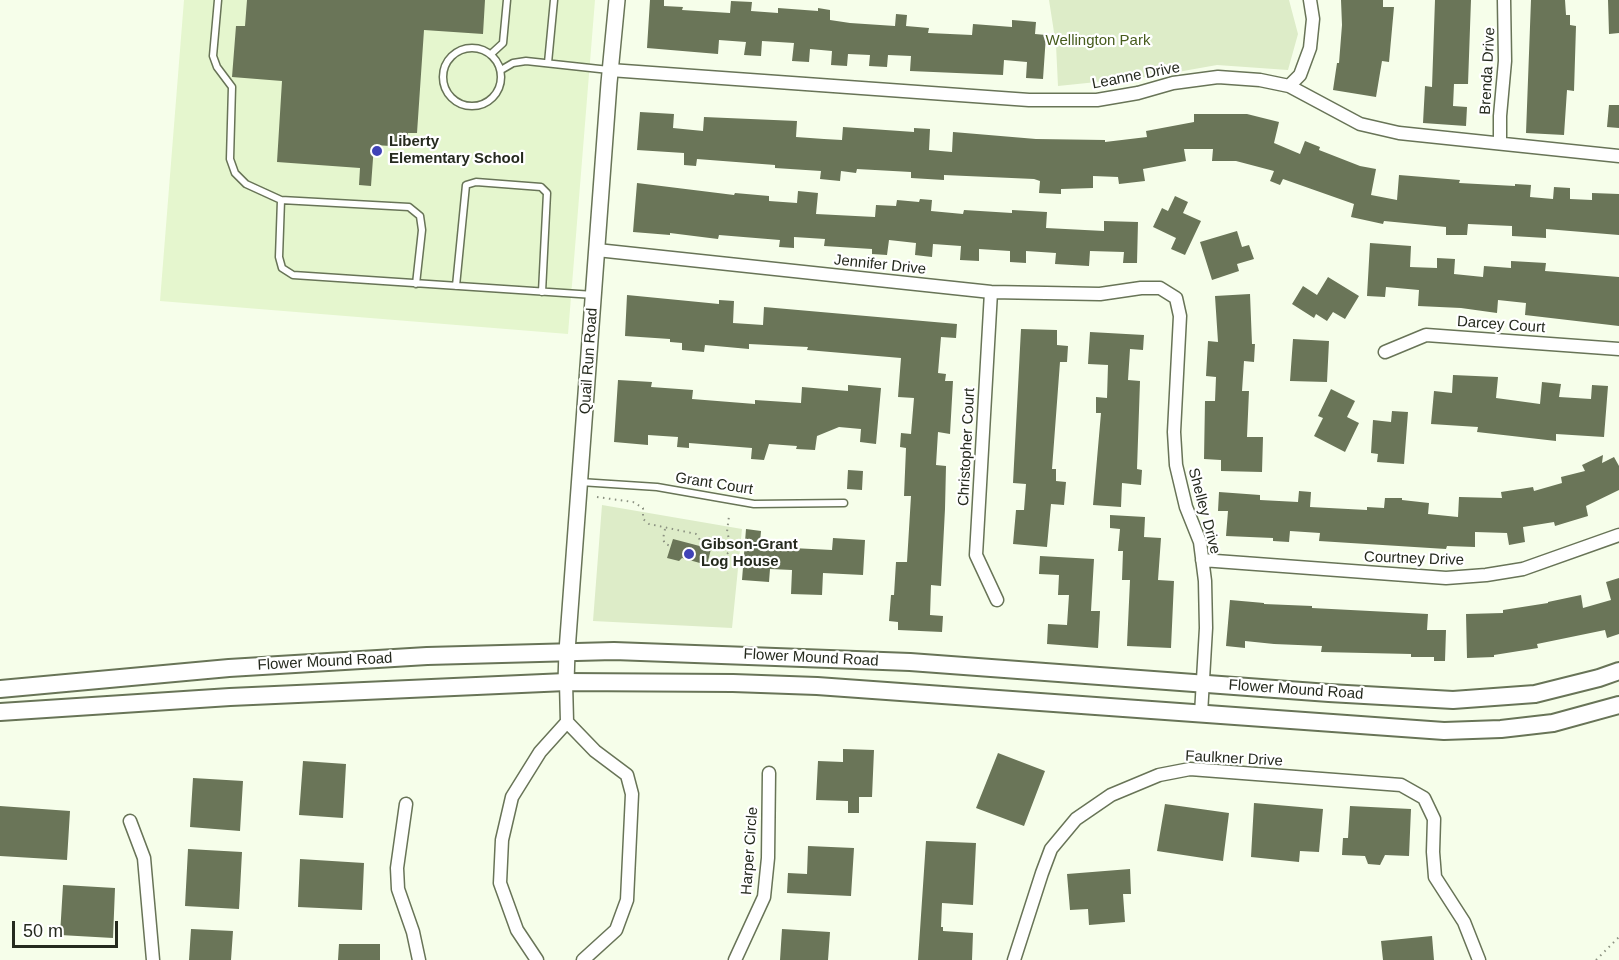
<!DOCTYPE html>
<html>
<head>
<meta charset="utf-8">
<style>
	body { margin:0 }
	#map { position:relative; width:1619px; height:960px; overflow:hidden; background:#f6feea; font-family:Arial,sans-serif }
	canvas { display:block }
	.scale { position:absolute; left:12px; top:921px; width:106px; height:27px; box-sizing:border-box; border:3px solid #252a1e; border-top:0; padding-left:8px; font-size:18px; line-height:21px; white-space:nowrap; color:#252a1e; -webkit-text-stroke:4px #fff; paint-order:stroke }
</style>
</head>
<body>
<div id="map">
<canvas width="1619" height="960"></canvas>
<div class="scale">50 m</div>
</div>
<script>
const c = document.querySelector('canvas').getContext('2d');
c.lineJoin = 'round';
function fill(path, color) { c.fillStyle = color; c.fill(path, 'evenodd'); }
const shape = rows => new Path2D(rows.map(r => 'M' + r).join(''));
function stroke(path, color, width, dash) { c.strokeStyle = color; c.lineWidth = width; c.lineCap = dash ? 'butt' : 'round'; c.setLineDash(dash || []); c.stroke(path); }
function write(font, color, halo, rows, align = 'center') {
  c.font = font + ' Arial,sans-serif'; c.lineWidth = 4.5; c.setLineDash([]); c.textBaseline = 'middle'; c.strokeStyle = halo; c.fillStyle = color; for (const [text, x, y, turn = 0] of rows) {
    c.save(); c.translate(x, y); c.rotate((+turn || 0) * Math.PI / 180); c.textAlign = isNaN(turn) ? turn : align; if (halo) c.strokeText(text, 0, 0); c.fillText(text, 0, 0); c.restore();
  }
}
fill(shape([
	[184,0,595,0,568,334,160,301]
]), '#e5f6ce');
fill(shape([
	[1049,0,1289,0,1298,34,1288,70,1217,65,1155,76,1058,86,1056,45],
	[602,505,742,529,732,628,593,621]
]), '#ddecc8');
fill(shape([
	[247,0,485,0,483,34,424,30,417,133,408,133,407,147,374,145,371,186,359,185,360,168,277,162,282,81,232,77,236,26,245,26],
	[650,0,664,0,664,6,683,7,682,10,730,13,731,1,752,2,751,11,778,13,778,8,818,11,818,8,830,10,830,20,850,23,895,26,896,14,907,15,906,26,929,28,928,33,972,35,973,24,1012,27,1012,20,1036,22,1035,34,1046,35,1043,79,1026,78,1027,62,1004,60,1003,75,910,71,911,56,888,55,887,67,869,66,870,55,848,54,847,66,831,65,832,51,810,49,809,62,792,61,794,43,762,41,761,56,744,55,746,42,719,40,718,54,647,48],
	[1341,0,1383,0,1383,7,1394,7,1389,62,1382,61,1376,97,1333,90,1337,63,1339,63,1342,25],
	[1435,0,1471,0,1468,84,1454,84,1453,106,1467,107,1466,126,1423,123,1425,86,1432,87],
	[1531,0,1565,0,1566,15,1570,15,1570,25,1576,26,1574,91,1567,90,1564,135,1526,133],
	[1608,0,1619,0,1619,33,1609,34],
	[1609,105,1619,105,1619,128,1607,127],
	[640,112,674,114,673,128,703,131,704,117,797,121,796,137,824,139,842,140,843,127,914,132,914,128,930,129,929,150,952,152,953,132,1036,139,1105,140,1105,142,1147,137,1146,131,1194,122,1194,114,1247,114,1279,122,1274,143,1300,154,1305,141,1320,147,1319,150,1360,166,1376,169,1371,195,1397,200,1399,175,1460,180,1459,183,1515,186,1515,184,1531,185,1530,197,1553,199,1554,187,1570,188,1570,199,1592,200,1592,193,1619,194,1619,235,1546,229,1546,238,1512,236,1512,226,1468,224,1467,235,1446,235,1446,227,1384,221,1383,224,1351,217,1354,204,1283,179,1280,185,1270,181,1274,171,1236,161,1212,161,1213,149,1184,149,1186,161,1143,169,1145,181,1119,184,1118,177,1093,176,1093,188,1061,189,1061,194,1039,193,1040,181,1034,179,944,175,944,180,911,178,911,172,857,169,856,173,841,171,840,181,820,179,821,171,775,168,775,165,697,159,696,166,684,165,684,153,637,150],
	[637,183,734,195,735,193,769,196,769,201,797,203,798,191,818,193,816,214,875,217,876,205,896,206,897,200,919,202,920,199,932,200,931,211,963,214,964,210,1012,213,1012,210,1047,212,1046,228,1104,231,1104,221,1138,222,1137,263,1123,263,1124,252,1090,251,1089,266,1055,264,1056,253,1026,251,1026,263,1010,262,1010,251,979,249,979,261,960,260,961,246,933,244,932,257,915,255,916,243,889,240,887,255,872,254,872,249,824,246,825,239,794,237,794,248,779,247,780,240,719,235,718,239,670,233,670,235,633,232],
	[1175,196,1188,202,1183,213,1201,221,1185,255,1171,249,1176,238,1153,227,1162,208,1168,211],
	[1237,231,1242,247,1249,245,1254,259,1237,264,1239,271,1212,280,1200,242],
	[1370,243,1411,246,1410,267,1437,268,1437,258,1455,259,1454,274,1483,277,1484,266,1511,268,1511,261,1546,263,1545,271,1619,277,1619,326,1525,315,1526,303,1498,300,1497,313,1461,308,1418,306,1419,290,1386,287,1385,297,1367,296],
	[1328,277,1359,296,1345,319,1333,312,1327,321,1316,314,1314,318,1292,304,1303,286,1317,295],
	[1250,294,1252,344,1255,344,1254,362,1244,361,1242,391,1249,391,1247,437,1263,437,1262,472,1221,471,1221,460,1204,459,1205,401,1215,401,1216,377,1206,376,1208,341,1218,342,1215,296],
	[627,295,719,304,719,300,734,301,733,323,763,325,764,307,957,324,956,338,941,337,938,373,946,374,945,381,953,381,950,434,938,432,936,465,946,466,945,509,941,586,931,585,930,615,943,616,942,632,898,630,898,622,889,621,891,595,894,595,896,562,907,562,911,496,904,496,906,448,900,447,901,433,911,434,914,398,898,397,901,358,807,350,808,347,749,344,749,349,705,345,704,352,682,350,682,343,670,342,670,339,625,336],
	[1021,329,1057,330,1057,345,1068,346,1067,362,1060,362,1052,469,1056,469,1056,481,1066,482,1064,505,1051,504,1047,547,1013,544,1016,510,1024,510,1026,484,1013,483],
	[1090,332,1144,335,1143,350,1130,349,1128,380,1140,381,1137,469,1142,470,1141,485,1122,483,1121,507,1093,505,1101,413,1096,413,1096,397,1107,398,1108,365,1088,364],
	[1293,339,1329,341,1327,382,1290,381],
	[1453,375,1498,377,1496,398,1540,404,1542,382,1561,384,1559,397,1591,399,1592,385,1608,386,1604,437,1556,434,1556,441,1477,432,1478,427,1431,424,1434,391,1452,393],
	[618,380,652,382,651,387,693,390,692,399,755,404,755,400,801,403,802,387,848,391,848,385,881,388,876,444,860,442,861,429,839,427,817,436,815,450,796,449,797,446,769,444,764,460,751,459,752,448,689,443,689,448,677,447,678,437,648,435,648,445,614,442],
	[1331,389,1355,401,1347,417,1359,423,1345,452,1314,436,1323,418,1318,416],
	[1392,411,1408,412,1404,464,1377,462,1378,454,1371,453,1373,420,1391,422],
	[1603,455,1602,463,1614,457,1619,466,1619,490,1586,506,1588,516,1555,526,1554,522,1523,527,1525,542,1509,545,1507,533,1475,532,1475,547,1447,546,1446,549,1319,541,1320,533,1290,531,1289,542,1273,541,1273,538,1226,536,1228,511,1218,511,1219,492,1260,495,1260,500,1298,502,1299,491,1311,492,1310,507,1367,510,1367,507,1384,508,1385,498,1402,498,1402,500,1429,503,1428,514,1458,517,1459,497,1502,498,1501,492,1533,487,1534,491,1562,483,1561,477,1585,471,1582,465],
	[848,470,863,471,862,490,847,489],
	[1110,515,1145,517,1144,537,1161,538,1158,580,1174,581,1171,648,1127,646,1130,580,1122,580,1123,551,1118,551,1120,529,1110,528],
	[746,529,761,531,760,542,772,543,772,547,832,550,833,538,865,540,863,575,823,573,822,595,791,594,792,570,770,569,769,582,742,580],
	[673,539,711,549,707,565,682,558,679,561,667,558],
	[1040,556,1094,559,1091,611,1100,611,1098,648,1047,644,1048,624,1067,625,1069,595,1058,595,1059,575,1039,574],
	[1619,578,1619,634,1607,638,1605,630,1537,644,1538,648,1494,655,1494,657,1467,658,1466,614,1503,613,1503,610,1548,603,1548,602,1581,595,1583,608,1611,600,1606,582],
	[1230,600,1264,603,1264,604,1312,606,1312,608,1428,614,1427,630,1446,630,1445,661,1434,661,1434,657,1411,657,1411,654,1321,652,1322,646,1274,644,1245,641,1245,648,1226,646],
	[843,749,874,750,872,797,859,797,859,813,848,813,848,801,816,800,818,761,843,762],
	[998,753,1045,771,1024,826,976,808],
	[303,761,346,764,343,818,299,815],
	[193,778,243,781,240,831,190,827],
	[1254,803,1323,809,1319,852,1300,851,1299,862,1251,857],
	[1165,804,1229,813,1223,861,1157,851],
	[0,806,70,811,67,860,0,856],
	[1350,806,1411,809,1409,856,1385,855,1380,865,1368,864,1365,856,1342,855,1343,838,1348,838],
	[926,841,976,843,973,905,942,903,941,927,943,927,943,931,973,933,972,960,918,960],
	[808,846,854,848,851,896,787,893,788,873,807,874],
	[188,849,242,852,239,909,185,906],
	[300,859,364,863,362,910,298,907],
	[1130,869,1131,894,1123,894,1125,922,1089,925,1088,909,1070,910,1067,874],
	[63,885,115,888,113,938,60,935],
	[191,929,233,931,231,960,189,960],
	[782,929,830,932,828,960,780,960],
	[1432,936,1434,960,1383,960,1381,941],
	[339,944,380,944,380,960,338,960]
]), '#6a7558');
const service = shape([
	[218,0,213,56,217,67,232,87,230,159,235,173,246,184,281,200,409,207,420,216,422,230,416,284],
	'443 77a29 29 0 1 1 58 0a29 29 0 1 1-58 0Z',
	[491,54,503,43,507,0],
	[548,63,554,0],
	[501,70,513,63,526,61,609,70],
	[281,200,279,257,282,268,293,275,594,295],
	[456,286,466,185,476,182,541,187,547,193,542,292],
	[580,482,657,487,754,504,844,503]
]);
const minor = shape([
	[610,70,1029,100,1097,100,1138,93,1173,83,1218,77,1260,80,1289,86,1360,124,1399,133,1619,156],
	[1289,86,1300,75,1310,48,1313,19,1310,0],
	[1500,143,1500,116,1505,61,1504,0],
	[597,250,991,292,1100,294,1141,288,1160,288,1176,298,1180,316,1174,432,1176,465,1186,507,1200,542,1205,581,1206,628,1201,714],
	[991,292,976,555,997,600],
	[1385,352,1426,335,1619,349],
	[1202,560,1446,578,1486,575,1523,569,1619,535],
	[567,722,595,751,627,775,632,794,627,900,616,930,583,960],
	[406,804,397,868,398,889,413,932,419,960],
	[130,821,144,858,153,960],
	[537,960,517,930,500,883,502,840,512,797,540,752,567,722,566,682],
	[735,960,764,897,768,858,769,773],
	[1014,960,1042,873,1051,849,1076,819,1111,795,1159,775,1190,769,1401,785,1424,798,1434,819,1433,852,1435,877,1464,922,1479,960]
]);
const tertiary = shape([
	[566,682,567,651,609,83,617,0]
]);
const secondary = shape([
	[0,689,229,668,427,656,614,651,910,662,1329,693,1453,700,1535,694,1599,678,1619,671],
	[0,712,230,697,566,682,733,683,817,686,1444,731,1501,729,1553,723,1619,705]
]);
stroke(service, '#687457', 9);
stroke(minor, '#687457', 15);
stroke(tertiary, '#687457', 18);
stroke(secondary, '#687457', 20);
stroke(shape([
	[597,497,633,502,643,508,643,519,649,524,696,534,702,543,718,552],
	[665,529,663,539,665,544,671,546],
	[720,570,724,557,729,552,730,542,727,532,729,516],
	[1596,960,1619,937]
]), '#8b9181', 2, [1.5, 4.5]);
stroke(service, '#fff', 6);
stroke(minor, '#fff', 12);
stroke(tertiary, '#fff', 15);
stroke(secondary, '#fff', 16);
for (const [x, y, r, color] of [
	[377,151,6,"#4043b7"],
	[689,554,6,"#4043b7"]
]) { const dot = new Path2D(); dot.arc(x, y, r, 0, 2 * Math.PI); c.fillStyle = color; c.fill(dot); stroke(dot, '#fff', 2); }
write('15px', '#475c1d', '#fff', [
	["Wellington Park",1098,41]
]);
write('15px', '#252a1e', '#fff', [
	["Brenda Drive",1488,71,-87],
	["Leanne Drive",1136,76,-11],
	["Jennifer Drive",880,265,6],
	["Darcey Court",1501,325,4],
	["Quail Run Road",589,361,-86],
	["Christopher Court",967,447,-87],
	["Grant Court",714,484,9],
	["Shelley Drive",1204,511,75],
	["Courtney Drive",1414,559,2],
	["Flower Mound Road",811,658,3],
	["Flower Mound Road",325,662,-3],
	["Flower Mound Road",1296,690,4],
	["Faulkner Drive",1234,759,3],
	["Harper Circle",750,851,-86]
]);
write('bold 15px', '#252a1e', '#fff', [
	["Liberty",389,142],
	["Elementary School",389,159],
	["Gibson-Grant",701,545],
	["Log House",701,562]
], 'left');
</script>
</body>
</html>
